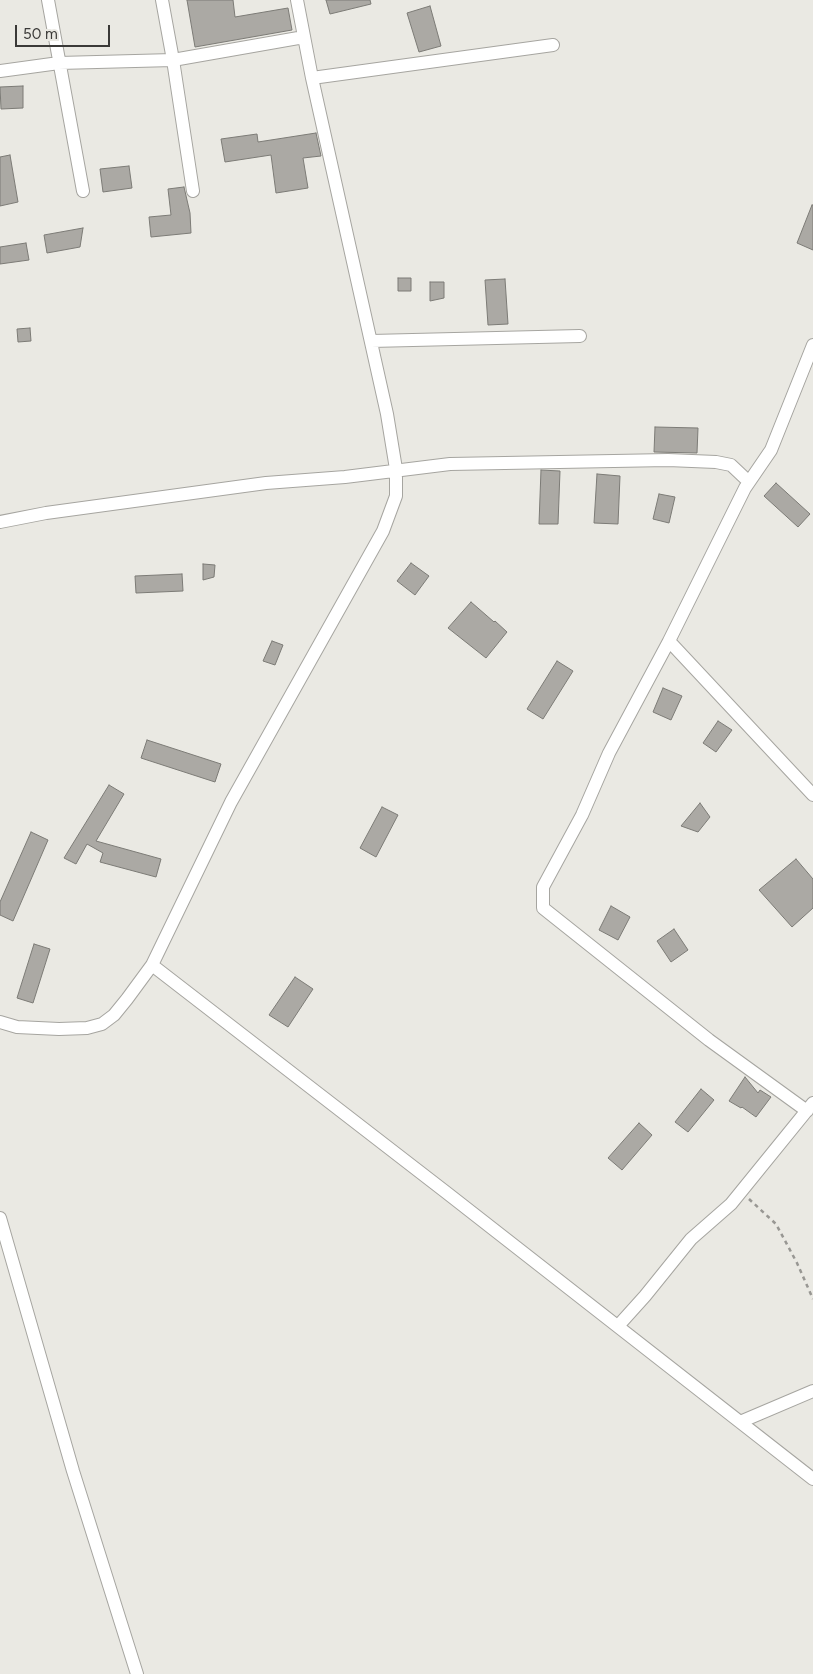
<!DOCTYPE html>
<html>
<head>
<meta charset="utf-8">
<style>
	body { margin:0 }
	#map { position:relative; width:813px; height:1674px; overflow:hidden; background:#eae9e3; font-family:Figtree,sans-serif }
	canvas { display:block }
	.scale { position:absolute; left:15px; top:25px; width:95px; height:22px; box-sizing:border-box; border:2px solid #3a3937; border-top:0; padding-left:6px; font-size:15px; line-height:18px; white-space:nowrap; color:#3a3937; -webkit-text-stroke:4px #eae9e3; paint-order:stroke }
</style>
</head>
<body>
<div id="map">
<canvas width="813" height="1674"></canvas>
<div class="scale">50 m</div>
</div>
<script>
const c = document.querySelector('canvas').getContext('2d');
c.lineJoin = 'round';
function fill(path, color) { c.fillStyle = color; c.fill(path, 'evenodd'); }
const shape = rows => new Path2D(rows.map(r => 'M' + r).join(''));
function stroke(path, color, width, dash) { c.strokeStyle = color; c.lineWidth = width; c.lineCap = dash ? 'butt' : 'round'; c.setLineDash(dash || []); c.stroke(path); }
const building = shape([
	[187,0,233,0,235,17,288,8,292,30,195,47,187,0],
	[326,0,370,0,371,4,330,14,326,0],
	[430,6,441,46,419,52,407,13,430,6],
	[23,86,23,108,1,109,0,87,23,86],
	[316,133,321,156,303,158,308,188,276,193,271,155,225,162,221,139,257,134,258,142,316,133],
	[10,155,18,202,0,206,0,157,10,155],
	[129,166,132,188,103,192,100,169,129,166],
	[184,187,190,213,191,233,151,237,149,217,171,215,168,189,184,187],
	[812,205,813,205,813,250,797,243,812,205],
	[83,228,80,247,47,253,44,235,83,228],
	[26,243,29,260,0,264,0,247,26,243],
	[398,278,411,278,411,291,398,291,398,278],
	[505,279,508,324,488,325,485,280,505,279],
	[430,282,444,282,444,298,430,301,430,282],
	[30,328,31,341,18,342,17,329,30,328],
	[655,427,698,428,697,453,654,452,655,427],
	[541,470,560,471,558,524,539,524,541,470],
	[597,474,620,476,618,524,594,523,597,474],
	[776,483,810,514,798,527,764,496,776,483],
	[659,494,675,497,669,523,653,519,659,494],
	[411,563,429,576,415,595,397,581,411,563],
	[203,564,215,565,214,577,203,580,203,564],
	[182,574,183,591,136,593,135,576,182,574],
	[471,602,494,622,495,621,507,632,486,658,448,628,471,602],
	[272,641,283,645,275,665,263,661,272,641],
	[557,661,573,671,543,719,527,709,557,661],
	[663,688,682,696,671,720,653,712,663,688],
	[718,721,732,730,716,752,703,743,718,721],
	[147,740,221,764,215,782,141,758,147,740],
	[109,785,124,794,96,841,161,859,156,877,100,862,103,853,87,844,76,864,64,858,109,785],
	[700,803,710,817,698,832,681,826,700,803],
	[382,807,398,815,376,857,360,848,382,807],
	[31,832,48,840,13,921,0,915,0,902,31,832],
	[796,859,813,879,813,908,792,927,759,890,796,859],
	[611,906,630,917,618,940,599,930,611,906],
	[674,929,688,950,671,962,657,941,674,929],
	[34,944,50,949,33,1003,17,998,34,944],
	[295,977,313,989,288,1027,269,1015,295,977],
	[745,1077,758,1093,760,1090,771,1097,756,1117,742,1107,741,1108,729,1101,745,1077],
	[701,1089,714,1100,688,1132,675,1122,701,1089],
	[639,1123,652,1135,622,1170,608,1158,639,1123]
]);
fill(building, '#aba9a4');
stroke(building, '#7c7b76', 1);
const minor = shape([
	[48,0,83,191],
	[0,71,59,63,173,60,162,0],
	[312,78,553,45],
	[193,191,173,60,304,37],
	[371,341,580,336],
	[813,345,771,450,745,488,669,641,813,795],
	[0,522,46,513,266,483,345,477,450,464,668,460,716,462,731,465,749,482],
	[669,641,609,753,582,815,543,887,543,908,709,1040,807,1111],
	[152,965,447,1193,813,1479],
	[0,1022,17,1027,59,1029,87,1028,102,1024,114,1015,127,999,152,965,231,802,383,531,396,496,396,469,387,414,312,78,297,0],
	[0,1218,73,1471,137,1674],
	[618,1326,645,1296,691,1239,731,1204,813,1103],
	[740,1422,813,1391]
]);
stroke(minor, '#a6a5a0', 14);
stroke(shape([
	[749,1199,776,1224,797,1263,813,1299]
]), '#989793', 2.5, [4, 4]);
stroke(minor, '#fff', 12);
</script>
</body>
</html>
